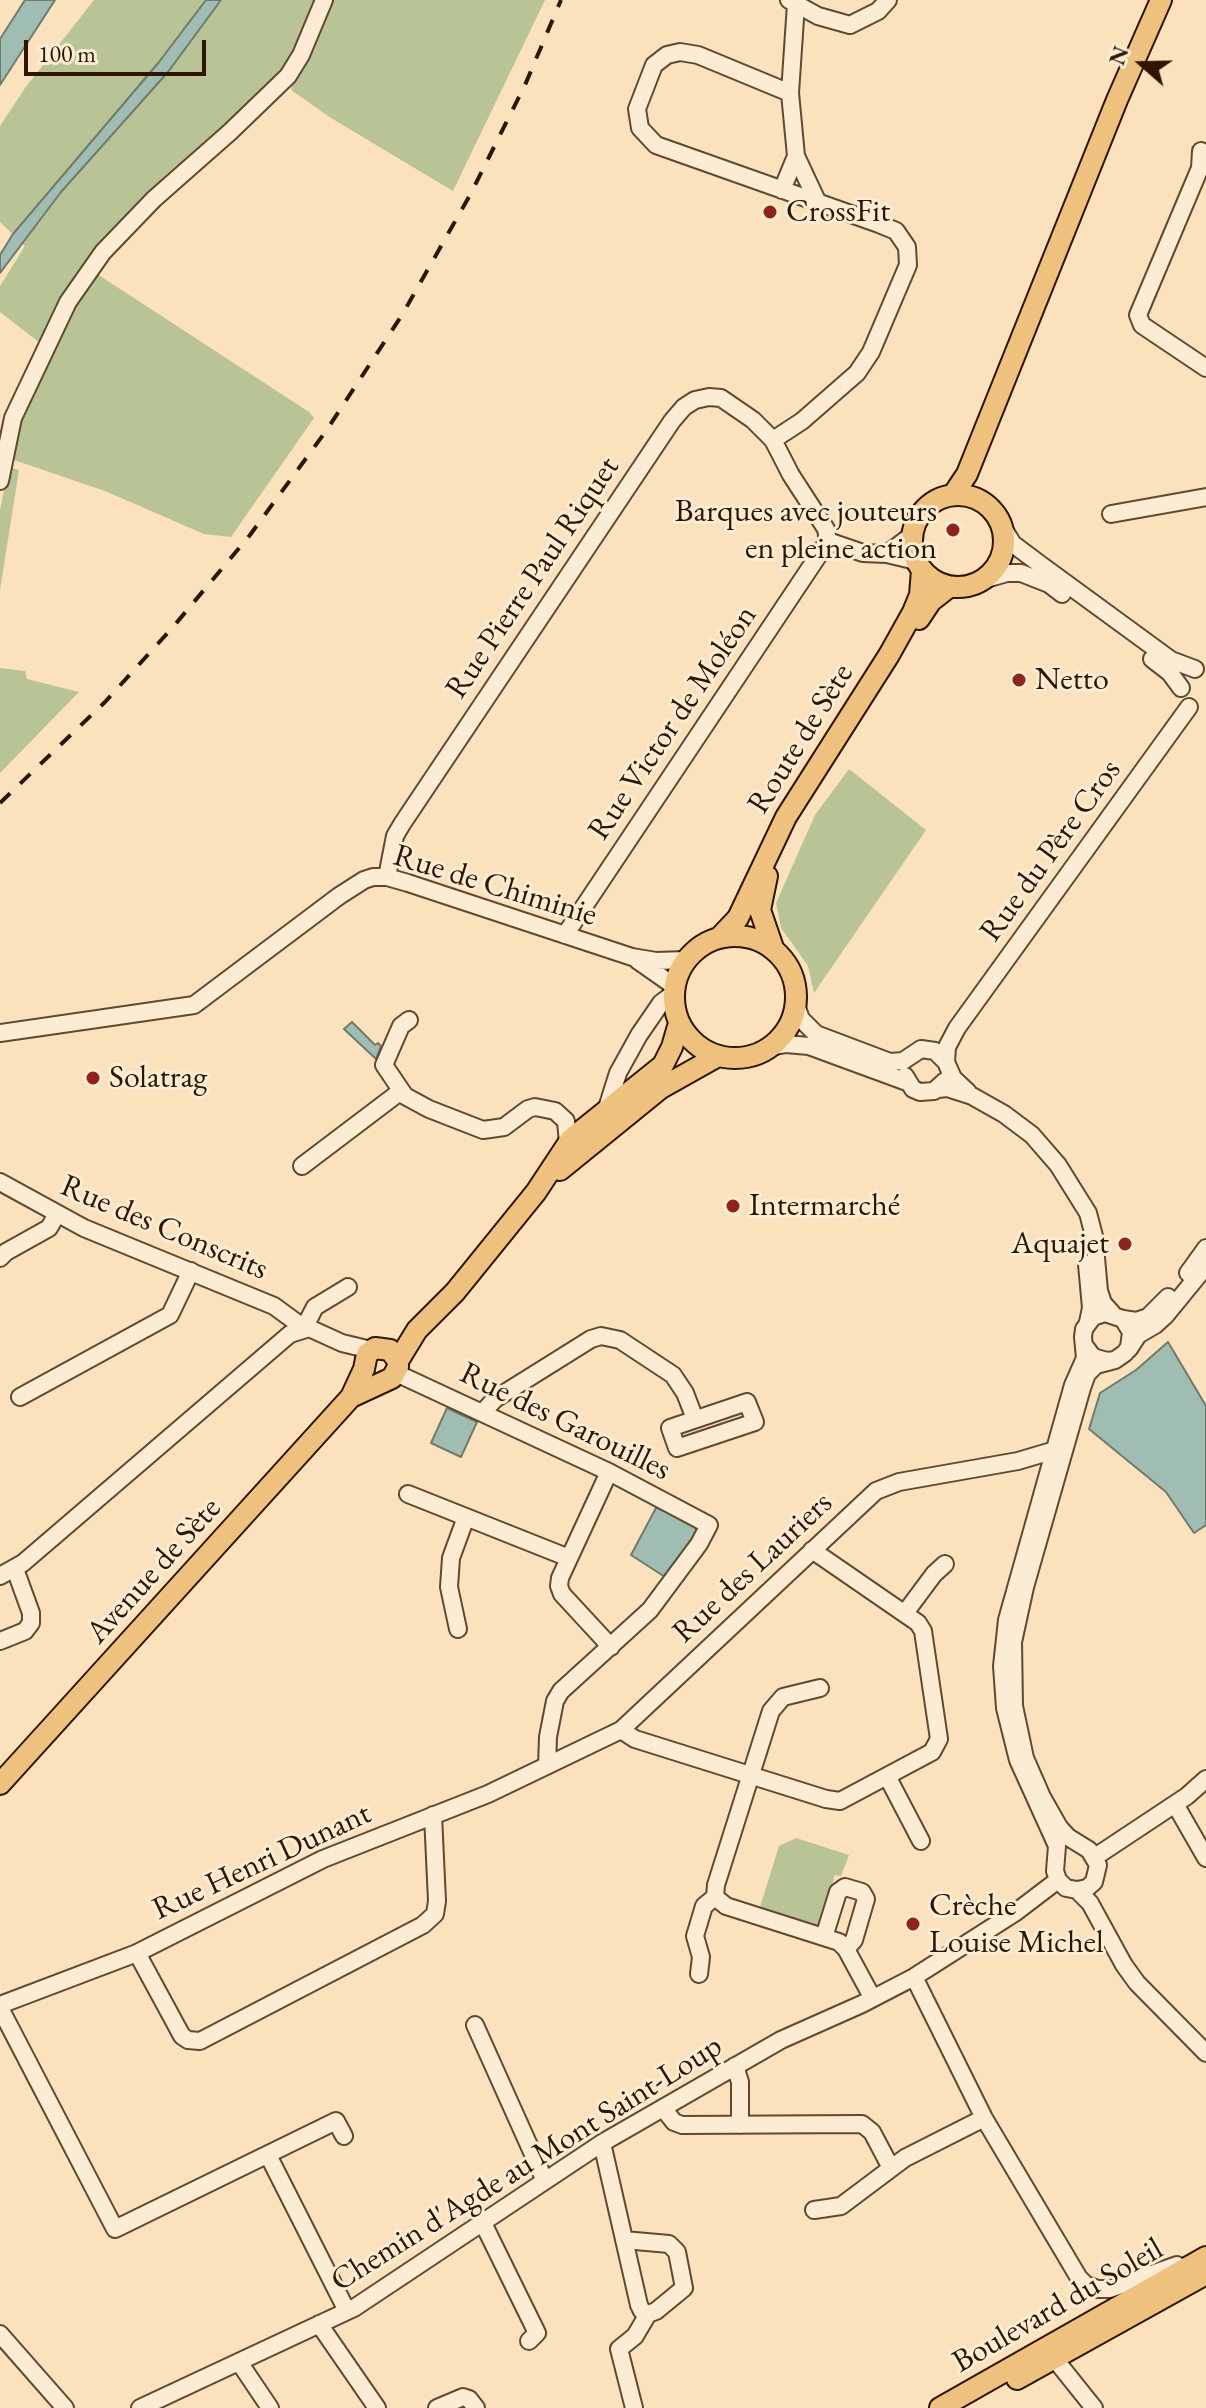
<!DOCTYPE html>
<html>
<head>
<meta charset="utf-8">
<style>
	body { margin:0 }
	#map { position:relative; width:1206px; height:2408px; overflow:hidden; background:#fbe2bd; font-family:"EB Garamond",serif }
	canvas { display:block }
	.north { position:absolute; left:1102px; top:24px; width:80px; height:80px; -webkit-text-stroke:6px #fcecd4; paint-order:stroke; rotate:290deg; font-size:22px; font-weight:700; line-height:32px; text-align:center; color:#2e1500 }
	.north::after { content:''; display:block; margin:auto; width:28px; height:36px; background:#2e1500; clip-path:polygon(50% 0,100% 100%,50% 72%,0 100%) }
	.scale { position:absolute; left:24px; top:40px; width:182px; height:36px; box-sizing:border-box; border:4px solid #2e1500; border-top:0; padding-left:10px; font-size:24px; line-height:28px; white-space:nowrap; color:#2e1500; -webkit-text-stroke:6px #fcecd4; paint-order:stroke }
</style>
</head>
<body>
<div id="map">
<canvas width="1206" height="2408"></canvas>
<div class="north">N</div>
<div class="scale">100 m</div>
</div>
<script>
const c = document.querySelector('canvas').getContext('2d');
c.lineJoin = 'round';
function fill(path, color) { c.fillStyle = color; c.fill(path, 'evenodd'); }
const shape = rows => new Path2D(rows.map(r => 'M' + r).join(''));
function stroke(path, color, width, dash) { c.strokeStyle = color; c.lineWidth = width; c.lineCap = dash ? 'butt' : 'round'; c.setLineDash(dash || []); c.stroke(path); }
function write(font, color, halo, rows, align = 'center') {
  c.font = font + ' "EB Garamond",serif'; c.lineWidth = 6; c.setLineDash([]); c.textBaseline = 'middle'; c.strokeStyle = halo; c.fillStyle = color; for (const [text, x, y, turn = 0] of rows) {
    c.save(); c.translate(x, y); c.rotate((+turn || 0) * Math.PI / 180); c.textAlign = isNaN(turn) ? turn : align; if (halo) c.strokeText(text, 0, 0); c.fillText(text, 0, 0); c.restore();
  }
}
fill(shape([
	[94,0,315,0,290,61,279,76,166,180,40,343,0,312,0,286,25,246,0,222,0,126,25,88],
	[332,0,545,0,453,191,331,118,291,90,298,69],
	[94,272,309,412,314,418,231,537,204,534,105,491,11,459,20,418,74,302],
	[9,467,19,470,0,590,0,510],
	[0,668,25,671,27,679,79,692,0,773],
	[849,769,926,830,814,993,808,966,781,928,776,903,815,815],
	[796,1838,849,1855,841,1876,835,1875,819,1925,816,1926,760,1907,779,1846]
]), '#b8c496');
const water = shape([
	[25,0,55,0,0,85,0,39,25,0],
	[206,0,221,0,168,72,61,192,0,273,0,255,13,234,159,62,206,0],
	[352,1022,375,1045,378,1043,381,1046,376,1059,344,1029,352,1022],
	[1168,1342,1206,1406,1206,1525,1194,1533,1166,1492,1089,1429,1100,1393,1136,1370,1168,1342],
	[447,1408,477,1422,461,1457,431,1443,447,1408],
	[657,1506,690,1521,696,1529,695,1537,665,1577,631,1555,657,1506]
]);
fill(water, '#9fbdb2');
stroke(water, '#727a6b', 2);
const minor = shape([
	[789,0,818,16,850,25,878,11,888,0],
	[796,4,790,93,796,156,818,203],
	[1201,151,1200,168,1138,315,1142,325,1206,368],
	[782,190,796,156],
	[773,440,802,421,857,373,871,352,908,265,907,247,896,231,879,224,656,145,640,128,637,109,654,65,667,55,680,52,698,55,790,93],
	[0,481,13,418,68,302,103,252,154,199,230,132,288,76,301,55,324,0],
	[1111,514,1206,497],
	[1003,528,1013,544,1041,565,1171,660,1195,669],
	[828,541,863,553,887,554,916,561],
	[887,554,912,535],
	[986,579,1007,573,1021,573,1049,584,1062,594],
	[1152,659,1170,673,1181,688],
	[387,877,395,836,402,824,672,421,684,407,695,400,709,397,721,398,753,420,773,440,791,475,826,529,828,541,565,935],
	[637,960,674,986],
	[796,1005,801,1019,816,1034,890,1062,903,1061,921,1049,935,1051,946,1062,953,1078,968,1092],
	[409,1020,401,1026,384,1065,405,1096,429,1109,483,1130,504,1127,528,1109,535,1107,555,1111,566,1121,568,1143],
	[0,1033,194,1005,339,896,364,880,373,877,387,877,408,883,632,957,656,961,686,960],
	[770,1047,786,1044,809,1046,907,1082],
	[946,1062,947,1047,957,1028,1189,707],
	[905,1076,913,1089,920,1092,934,1091,945,1081],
	[938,1089,947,1088,972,1096,1004,1114,1032,1135,1058,1165,1088,1213,1094,1236,1099,1291,1103,1303,1112,1313],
	[607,1108,618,1073,639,1035,661,1003,673,994],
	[302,1166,401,1091],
	[0,1182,84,1228,274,1306,304,1328,315,1307,348,1287],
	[0,1258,6,1252,49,1228,57,1214],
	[1087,1264,1091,1308,1088,1322],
	[1188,1273,1206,1248],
	[1123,1319,1136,1321,1148,1317,1168,1297],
	[1084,1345,1093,1357,1107,1361,1115,1360,1125,1353,1129,1347,1131,1332,1123,1319,1105,1313,1093,1317,1084,1329,1083,1337,1085,1358,1073,1385,1007,1620,1002,1666,1005,1708,1018,1760,1057,1846,1055,1871,1058,1880,1066,1888,1077,1890,1087,1888,1094,1882,1098,1865,1089,1850,1068,1837,1059,1827,1042,1797,1025,1758,1014,1706,1013,1642,1025,1587,1082,1388,1087,1374,1096,1365,1115,1360],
	[1129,1349,1138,1335,1155,1325,1166,1315,1206,1266],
	[396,1373,609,1472,709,1525,699,1544,650,1610,561,1691,555,1701,548,1737,547,1766],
	[20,1397,170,1315,191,1271],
	[747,1402,755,1422,677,1448,670,1428,747,1402],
	[482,1413,495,1399,591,1339,601,1336,620,1340,673,1375,685,1393,695,1419],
	[609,1472,560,1578,559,1586,562,1594,611,1647],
	[408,1494,569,1558],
	[0,1576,23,1563,290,1334,309,1328,342,1343,371,1350],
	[905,1613,934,1574,945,1564],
	[458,1629,449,1587,451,1558,466,1517],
	[0,1641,25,1631,31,1623,31,1613,15,1569],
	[621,1730,635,1739,826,1799,840,1801,932,1752,939,1739,923,1631,918,1623,812,1550],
	[887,1776,921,1841],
	[1175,1804,1206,1858],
	[1095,1857,1187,1796,1206,1779],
	[1077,1890,1090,1903,1124,1965,1137,1983,1206,2053],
	[715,1897,726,1906,839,1942,846,1949,872,1997],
	[824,1937,838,1892,845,1887,862,1892,866,1899,854,1940,846,1949],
	[137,1953,182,2036,188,2040,200,2041,423,1925,435,1914,437,1901,433,1815],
	[699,1974,701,1957,695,1936,704,1906,715,1897,716,1885,771,1711,783,1697,820,1688],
	[914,1977,984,2118,1079,2278,1086,2285,1098,2289,1110,2289,1177,2265],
	[0,2005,137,1953,323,1859,488,1794,621,1730,876,1491,899,1482,1018,1461,1055,1450],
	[0,2008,115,2229,336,2121,344,2136],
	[475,2025,545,2181],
	[735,2066,740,2082,740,2125],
	[663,2108,674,2122,682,2125,862,2124,872,2132,891,2168],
	[602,2143,639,2305,642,2311,648,2314,656,2311,684,2288,677,2252,669,2244,624,2240],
	[268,2155,347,2311],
	[814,2210,841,2206,905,2158,984,2118],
	[483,2223,537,2333,529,2341],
	[319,2324,377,2408],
	[0,2334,65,2408],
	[1045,2353,1054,2358,1094,2408],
	[239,2362,270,2408],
	[140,2408,354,2308,602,2143,781,2040,862,2004,914,1977,1016,1912,1058,1880],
	[437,2408,463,2397,469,2399,476,2408],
	[634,2408,619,2349,635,2336,648,2314]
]);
const major = shape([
	'912 541a46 46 0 1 1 92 0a46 46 0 1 1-92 0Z',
	[953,495,967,474,1117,100,1161,0],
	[919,619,931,601,949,587],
	[767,876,760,910,773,948],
	'674 997a61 61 0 1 1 122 0a61 61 0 1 1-122 0Z',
	[720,937,738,918,786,817,889,655,913,612,920,595,922,570],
	[560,1170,661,1088,718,1056],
	[398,1361,417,1330,455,1292,536,1192,571,1139,663,1065,672,1047,679,1023],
	[0,1784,351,1397,364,1369,367,1354,375,1348,390,1350,398,1361,398,1367,392,1378,351,1397],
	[1017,2379,1206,2274],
	[940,2408,1206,2257]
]);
stroke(minor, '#61482f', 20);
stroke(major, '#2e1500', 24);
stroke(minor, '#fcecd4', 16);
stroke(major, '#eec17e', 20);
stroke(shape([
	[0,803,105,702,173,627,250,535,326,431,402,315,470,195,525,85,561,0]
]), '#2e1500', 4, [14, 14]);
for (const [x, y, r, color] of [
	[770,212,8,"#8f2418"],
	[953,530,8,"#8f2418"],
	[1019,680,8,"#8f2418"],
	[93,1078,8,"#8f2418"],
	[733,1206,8,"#8f2418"],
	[1125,1244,8,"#8f2418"],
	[913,1924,8,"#8f2418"]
]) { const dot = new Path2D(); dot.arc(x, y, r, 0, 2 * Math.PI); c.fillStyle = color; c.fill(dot); stroke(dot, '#fcecd4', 3); }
write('32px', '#2e1500', '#fcecd4', [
	["CrossFit",786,212],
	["Barques avec jouteurs",937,512,"right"],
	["en pleine action",937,549,"right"],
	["Netto",1035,680],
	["Solatrag",109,1078],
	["Intermarché",749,1206],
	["Aquajet",1109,1244,"right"],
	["Crèche",929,1906],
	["Louise Michel",929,1943]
], 'left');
write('32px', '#2e1500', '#fcecd4', [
	["Rue Pierre Paul Riquet",533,578,-56],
	["Rue Victor de Moléon",673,723,-56],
	["Route de Sète",801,739,-58],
	["Rue du Père Cros",1051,851,-54],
	["Rue de Chiminie",495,886,17],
	["Rue des Conscrits",164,1228,23],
	["Rue des Garouilles",565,1422,26],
	["Rue des Lauriers",753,1568,-43],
	["Avenue de Sète",154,1571,-48],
	["Rue Henri Dunant",262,1862,-25],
	["Chemin d'Agde au Mont Saint-Loup",527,2164,-32],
	["Boulevard du Soleil",1058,2306,-30]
]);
</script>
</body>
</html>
